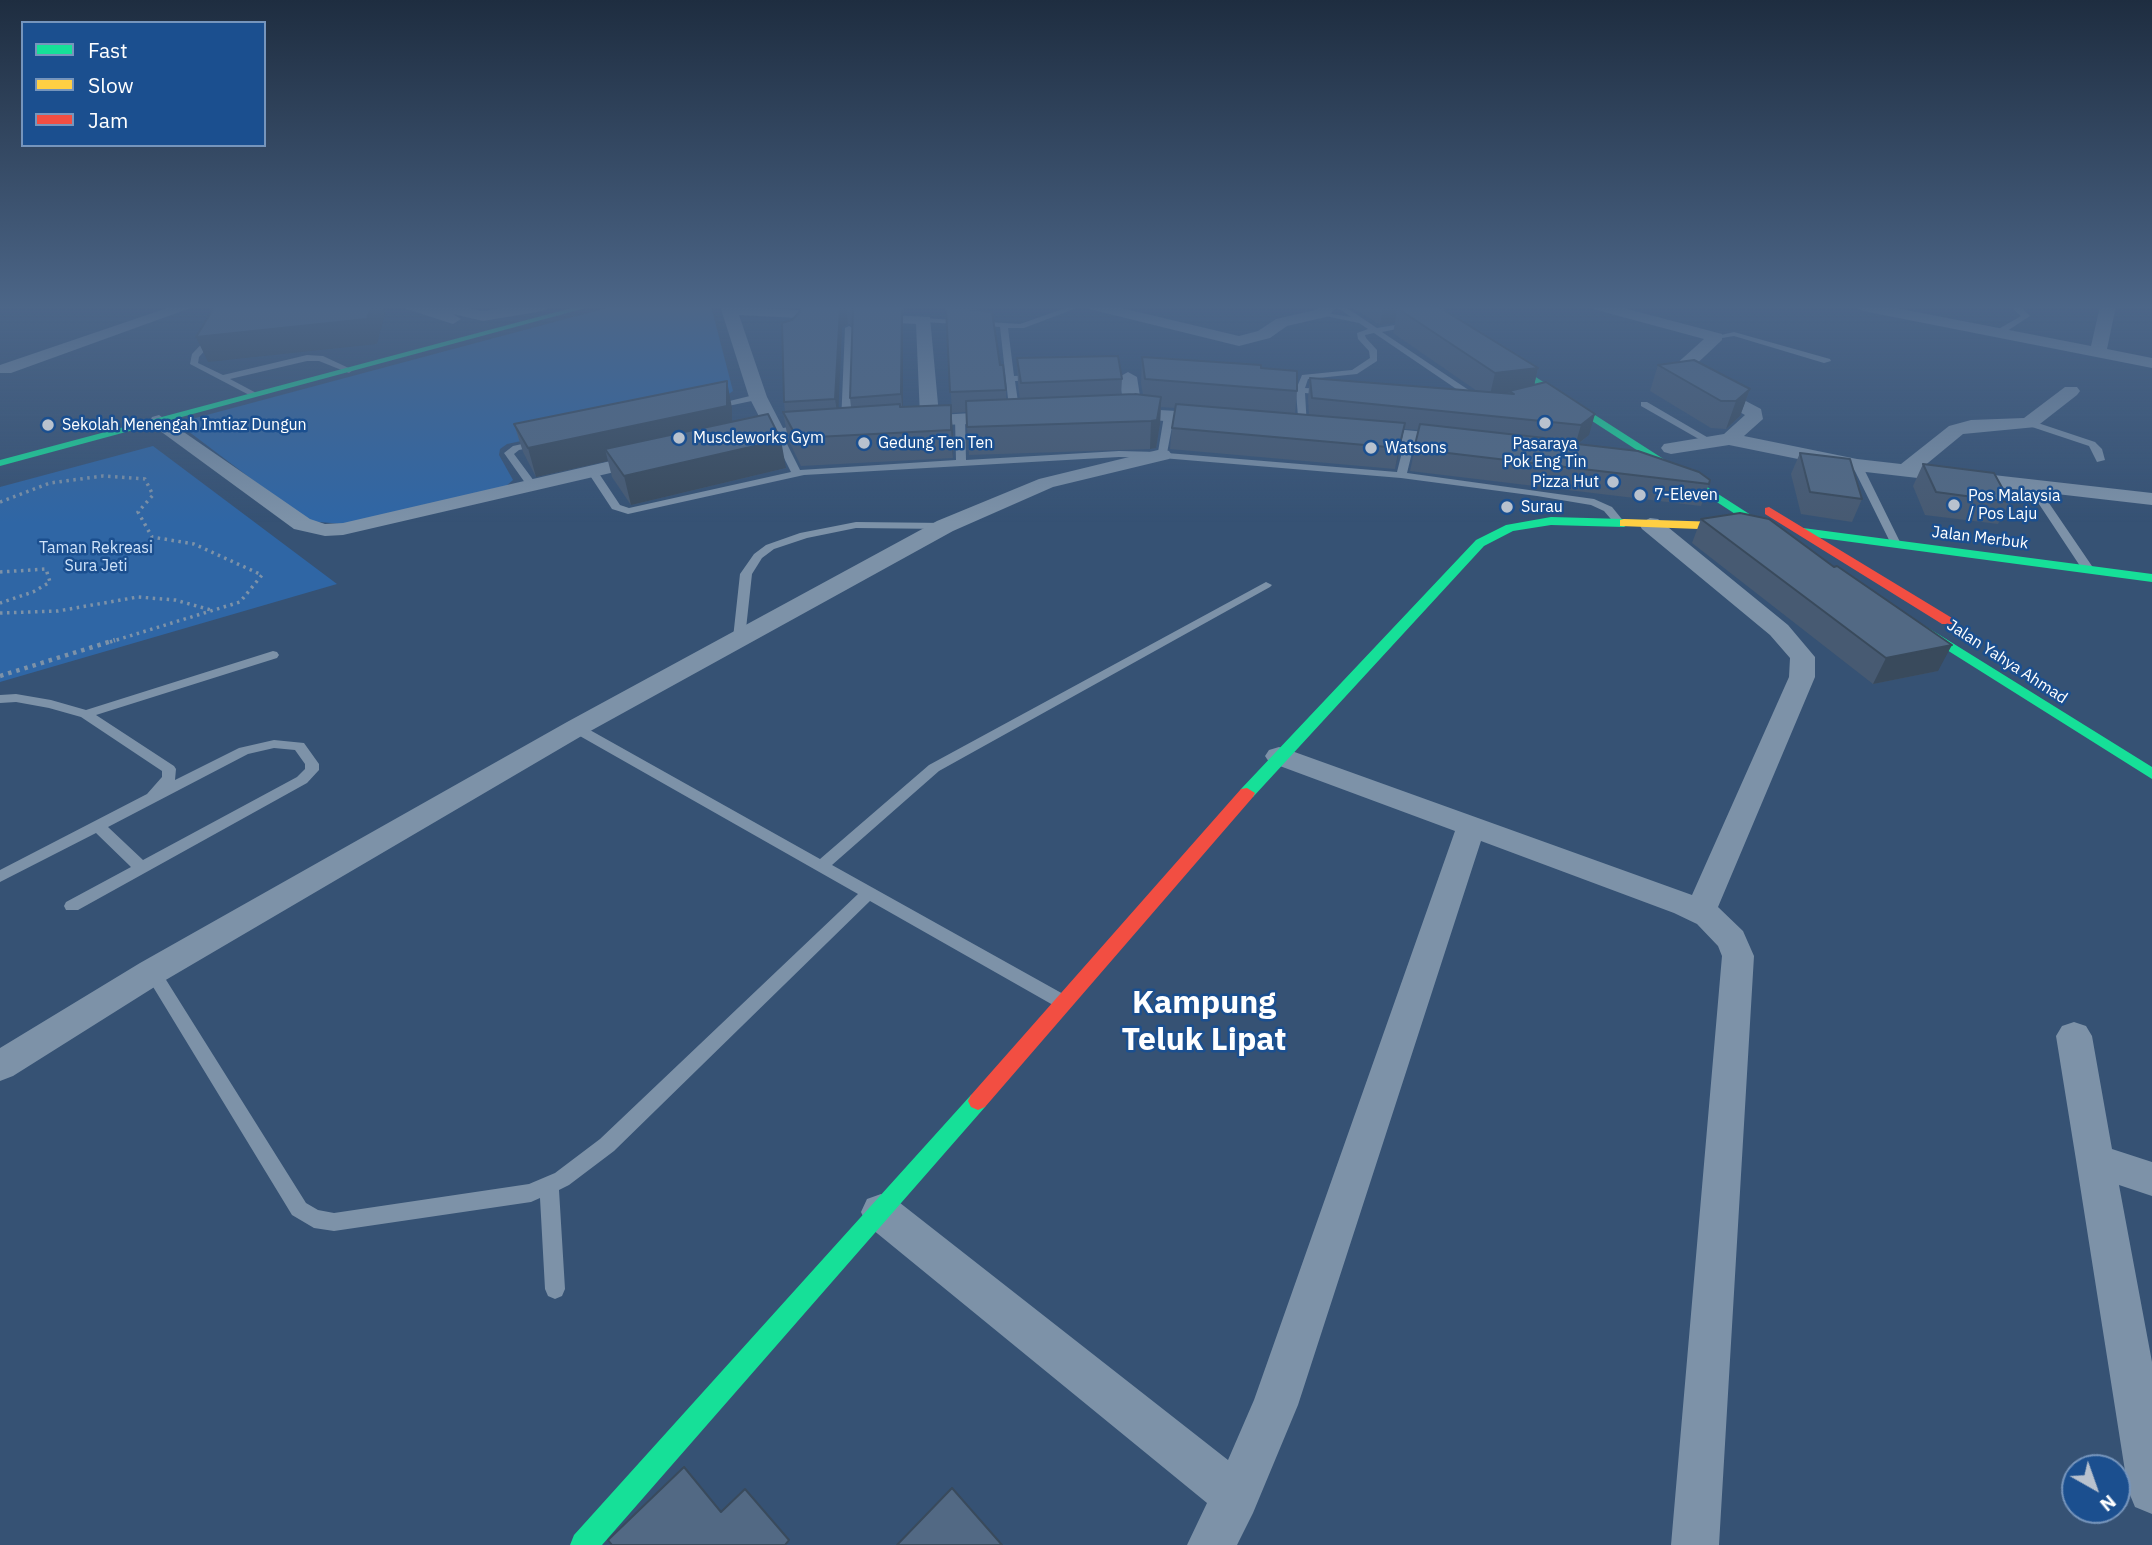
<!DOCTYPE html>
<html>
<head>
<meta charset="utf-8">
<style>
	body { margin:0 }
	#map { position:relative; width:2152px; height:1545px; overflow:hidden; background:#365274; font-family:"IBM Plex Sans",sans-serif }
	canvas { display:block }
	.legend { position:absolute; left:21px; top:21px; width:245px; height:126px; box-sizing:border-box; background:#1b4f8f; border:2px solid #7695bc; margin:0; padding:9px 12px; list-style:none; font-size:21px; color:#fff }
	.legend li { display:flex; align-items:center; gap:14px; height:35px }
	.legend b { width:35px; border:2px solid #7695bc }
	.north { position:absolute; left:2061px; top:1454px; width:70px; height:70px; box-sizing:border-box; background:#1b4f8f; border:2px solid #7695bc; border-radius:50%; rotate:140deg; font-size:19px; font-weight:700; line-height:28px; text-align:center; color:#fff }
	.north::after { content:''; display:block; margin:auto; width:24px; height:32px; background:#b9c2ce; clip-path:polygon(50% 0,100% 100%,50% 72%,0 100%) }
</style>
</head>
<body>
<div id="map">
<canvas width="2152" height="1545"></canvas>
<ul class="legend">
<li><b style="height:9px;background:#16e098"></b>Fast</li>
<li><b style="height:9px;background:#ffcf43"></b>Slow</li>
<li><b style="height:9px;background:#f24e42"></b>Jam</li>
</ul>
<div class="north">N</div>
</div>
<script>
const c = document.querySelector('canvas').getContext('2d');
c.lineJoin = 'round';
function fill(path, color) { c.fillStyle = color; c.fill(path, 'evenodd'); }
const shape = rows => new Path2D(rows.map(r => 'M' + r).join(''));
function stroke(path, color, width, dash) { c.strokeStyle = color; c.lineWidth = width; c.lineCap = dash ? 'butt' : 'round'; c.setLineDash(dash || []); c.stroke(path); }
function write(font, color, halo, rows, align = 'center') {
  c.font = font + ' "IBM Plex Sans",sans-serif'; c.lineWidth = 5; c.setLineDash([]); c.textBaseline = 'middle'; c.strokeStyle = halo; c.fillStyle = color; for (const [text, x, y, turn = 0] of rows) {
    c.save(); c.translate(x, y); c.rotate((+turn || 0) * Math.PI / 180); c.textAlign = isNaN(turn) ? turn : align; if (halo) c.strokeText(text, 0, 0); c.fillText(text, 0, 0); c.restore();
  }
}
fill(shape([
	[614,306,711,306,733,391,722,399,507,444,500,449,499,455,513,480,506,486,343,524,307,521,184,428,188,420],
	[153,446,337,584,0,682,0,487]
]), '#2f66a5');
stroke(shape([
	[0,502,50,483,103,476,145,479,153,495,138,512,152,537,194,544,262,575,240,602,110,642],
	[0,572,46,569,50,582,33,592,0,603],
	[0,613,58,611,138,597,175,600,211,610]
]), '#7d92a8', 3.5, [2.5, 4.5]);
stroke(shape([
	[0,676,115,640]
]), '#7d92a8', 4.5, [3.5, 5]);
fill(shape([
	[1071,306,1082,306,1024,328,1008,328,1014,376,1035,375,1039,378,1035,381,1015,381,1020,416,1015,419,1010,416,1000,327,924,322,920,320,924,318,1020,324,1071,306],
	[1335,306,1344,306,1377,328,1413,322,1413,326,1382,332,1485,401,1477,403,1374,333,1365,335,1366,338,1377,350,1377,361,1357,374,1308,379,1305,388,1325,389,1329,392,1325,395,1305,393,1307,427,1299,429,1296,392,1276,390,1276,386,1297,387,1302,375,1352,370,1370,358,1369,351,1358,339,1357,333,1368,329,1359,323,1316,314,1320,312,1351,317,1335,306],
	[2014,306,2020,306,2030,316,2001,335,1995,335,1995,331,2021,316,2014,310,2014,306],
	[849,326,853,328,851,424,846,427,841,424,845,328,849,326],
	[1734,332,1830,359,1831,361,1824,363,1734,336,1716,339,1712,337,1734,332],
	[211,334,218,336,199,357,198,363,223,375,307,355,323,356,353,370,349,373,319,361,307,361,230,379,260,395,253,397,190,364,192,354,211,334],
	[758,394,761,395,761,399,714,409,709,406,758,394],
	[1641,402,1647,402,1712,440,1704,442,1641,406,1641,402],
	[1169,413,1174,416,1167,453,1397,472,1406,436,1411,433,1416,436,1407,473,1594,499,1612,507,1625,523,1624,525,1616,525,1604,511,1591,505,1537,496,1401,478,1162,458,1119,457,804,475,628,514,612,509,587,471,596,469,620,505,629,508,791,472,771,432,776,429,781,432,800,470,956,460,955,419,960,416,965,419,966,460,1119,451,1158,452,1164,416,1169,413],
	[2026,421,2032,421,2095,442,2102,449,2105,460,2097,462,2089,446,2026,425,2026,421],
	[540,440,545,443,543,445,519,450,514,454,537,485,532,488,528,487,504,453,513,446,540,440],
	[1857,462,1862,465,1901,544,1900,546,1896,547,1891,544,1852,465,1857,462],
	[2032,483,2036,484,2094,569,2092,571,2084,571,2082,569,2027,486,2032,483],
	[856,522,945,523,950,526,945,529,856,528,807,538,774,549,762,558,752,574,745,638,739,642,735,641,733,638,740,574,754,554,766,545,800,533,856,522],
	[1266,582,1272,585,1270,587,939,771,832,865,1065,995,1068,1000,1065,1005,1059,1007,1053,1005,870,901,614,1151,569,1185,559,1190,565,1289,562,1296,555,1299,548,1296,545,1289,540,1198,531,1202,334,1231,314,1228,292,1215,144,972,146,967,152,966,158,967,306,1203,318,1210,334,1213,529,1184,555,1173,600,1139,858,894,571,731,569,728,571,725,581,725,820,859,929,765,1266,582],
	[273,651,277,652,279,655,277,658,96,715,174,766,176,769,175,780,239,748,274,740,304,743,319,764,319,770,307,783,78,910,66,910,64,906,66,902,131,867,96,833,0,882,0,870,147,794,162,777,162,771,81,717,49,708,16,702,0,703,0,695,16,694,51,700,86,710,273,651],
	[274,748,295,750,305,764,305,769,297,777,143,860,108,827,248,754,274,748]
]), '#7d92a8');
fill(shape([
	[173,306,196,306,11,373,0,373,0,365,173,306],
	[397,306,458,306,483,311,515,306,551,306,543,311,483,321,453,314,461,319,453,324,397,306],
	[720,306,930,317,939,415,1006,411,1015,417,1006,423,906,426,904,422,906,418,920,416,916,324,739,315,767,397,783,428,824,421,833,427,824,433,740,446,733,444,730,440,733,436,766,430,749,397,720,306],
	[1086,306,1113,306,1239,336,1258,331,1276,319,1315,310,1321,306,1339,306,1326,317,1287,326,1270,338,1239,346,1089,309,1086,306],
	[1590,306,1616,306,1722,334,1722,340,1689,371,1761,409,1763,419,1744,436,1857,459,1901,464,1949,426,1971,420,2024,418,2065,387,2077,387,2080,391,2077,395,2036,427,1963,434,1923,467,2152,493,2152,505,1857,471,1729,445,1671,454,1664,452,1661,448,1664,444,1724,434,1745,415,1674,377,1671,370,1674,366,1704,339,1593,309,1590,306],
	[1855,306,1886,306,2091,346,2100,306,2116,306,2107,349,2152,358,2152,368,1863,311,1855,306],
	[1128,372,1137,377,1142,409,1212,413,1221,419,1212,425,1117,417,1114,413,1117,409,1124,408,1119,377,1128,372],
	[159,415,310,519,325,524,343,523,645,453,655,459,645,465,343,535,325,536,294,529,152,425,150,421,152,417,159,415],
	[1364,426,1456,435,1466,441,1456,447,1357,436,1355,432,1364,426],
	[1162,449,1169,451,1172,455,1169,459,1053,487,953,531,585,734,164,981,13,1076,0,1081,0,1048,140,963,567,722,937,521,1039,479,1162,449],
	[1650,518,1658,519,1788,625,1815,657,1815,677,1718,907,1743,931,1754,956,1719,1545,1671,1545,1722,956,1718,946,1697,924,1674,913,1481,841,1298,1405,1253,1513,1237,1545,1187,1545,1207,1503,867,1225,861,1212,867,1199,881,1194,895,1199,1228,1460,1254,1400,1455,831,1269,762,1265,756,1269,750,1279,747,1289,750,1692,895,1789,677,1790,658,1770,635,1642,529,1639,524,1650,518],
	[2074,1022,2086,1026,2092,1036,2112,1149,2152,1162,2152,1196,2119,1185,2152,1362,2152,1514,2135,1507,2128,1490,2076,1160,2056,1036,2062,1026,2074,1022]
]), '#7d92a8');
fill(shape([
	[579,306,593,306,0,466,0,460,579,306],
	[1415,306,1425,306,1793,542,1787,546,1783,545,1415,306],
	[1551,517,1624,519,1630,523,1624,527,1551,525,1513,531,1484,546,1253,797,1241,797,1239,793,1241,789,1476,540,1506,525,1551,517],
	[1803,528,2152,574,2152,582,1799,535,1799,529,1803,528],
	[1909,616,2152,767,2152,779,1904,623,1902,620,1909,616],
	[978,1092,985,1095,988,1101,985,1107,602,1545,570,1545,574,1535,971,1095,978,1092]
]), '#16e098');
fill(shape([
	[1624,519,1751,523,1757,527,1751,531,1620,526,1620,520,1624,519]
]), '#ffcf43');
fill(shape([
	[1769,507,1952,618,1954,621,1952,624,1942,624,1765,514,1765,508,1769,507],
	[1247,788,1255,793,1253,797,985,1107,978,1110,971,1107,968,1101,971,1095,1241,789,1247,788]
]), '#f24e42');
fill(shape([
	[465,306,499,306,483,308],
	[805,306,904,306,904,313,902,313,903,326,903,407,951,405,953,458,801,466,788,439,783,412,785,412,784,402,792,320],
	[848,324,853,327,850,398,851,407,838,408,842,328],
	[1350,306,1437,306,1538,368,1534,385,1546,382,1589,435,1578,444,1709,484,1701,506,1410,471,1419,430,1404,429,1395,469,1170,449,1172,428,1175,408,1161,407,1160,424,1156,448,1150,449,969,455,966,412,952,413,946,307,1000,365,1006,390,1006,400,1020,399,1018,384,1017,358,1122,379,1121,395,1143,395,1141,383,1142,357,1261,368,1297,391,1295,414,1309,415,1308,398,1310,378,1477,391,1393,333,1395,323,1380,325],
	[1658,365,1750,389,1740,416,1726,429,1711,428,1650,391],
	[732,408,732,422,786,468,631,505,612,477,608,461,536,477,523,452,514,424],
	[1800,453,1862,499,1852,522,1801,514,1791,474],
	[1923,464,2010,502,1998,524,1925,515,1913,486],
	[1701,519,1938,671,1873,684,1692,543]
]), '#475a72');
fill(shape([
	[371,306,382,306,385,314,377,344,208,362,196,337],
	[482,306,499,306,483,308],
	[844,306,846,306,848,324,842,328,838,419,835,399,840,309],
	[1383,306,1420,306,1397,308,1395,323,1380,325],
	[902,307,903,326,903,415,901,394],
	[1538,368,1532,395,1514,394,1509,391,1507,397,1489,399,1495,373],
	[727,381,732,408,732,434,605,449,608,461,536,477,528,448],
	[1750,389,1740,416,1726,429,1736,401],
	[1161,397,1160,424,1156,448,1150,449,1151,421],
	[951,405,953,433,953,458,951,430],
	[1595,414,1589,435,1575,446,1581,425],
	[1405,423,1401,444,1395,469,1399,448],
	[781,440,786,468,631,505,624,476],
	[1952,645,1938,671,1873,684,1886,658]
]), '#394a5c');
const building = shape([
	[215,306,371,306,367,319,196,337,215,306],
	[805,306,844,306,840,309,835,399,784,402,782,323,792,320,805,306],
	[847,306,902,307,901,394,850,398,853,309,847,306],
	[1411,306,1437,306,1538,368,1495,373,1397,308,1411,306],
	[946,307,992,312,1000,365,1003,365,1006,390,950,392,946,307],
	[1118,356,1122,379,1021,383,1017,358,1118,356],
	[1142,357,1261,365,1261,368,1297,371,1297,391,1145,379,1142,357],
	[1694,360,1750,389,1736,401,1721,401,1658,365,1694,360],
	[1310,378,1514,394,1509,391,1546,382,1595,414,1581,425,1312,398,1310,378],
	[727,381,727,406,528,448,514,424,727,381],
	[1135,394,1161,397,1157,420,1151,421,967,427,966,401,1135,394],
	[900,404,900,407,951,405,951,430,797,438,783,412,900,404],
	[1176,404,1405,423,1399,448,1172,428,1176,404],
	[768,414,781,440,624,476,605,449,768,414],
	[1420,424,1562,440,1560,442,1638,451,1699,472,1710,480,1709,484,1414,449,1420,424],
	[1800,453,1850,459,1862,499,1810,492,1800,453],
	[1923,464,1994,473,2010,502,1936,492,1923,464],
	[1740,513,1769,519,1834,567,1837,566,1952,645,1886,658,1701,519,1740,513],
	[684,1467,721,1512,745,1489,789,1540,785,1545,612,1545,608,1540,684,1467],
	[952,1488,1002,1545,897,1545,952,1488]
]);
fill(building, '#526984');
stroke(building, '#394a5c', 2);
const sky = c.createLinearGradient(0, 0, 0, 522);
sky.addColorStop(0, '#1e2d40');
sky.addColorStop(0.59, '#4c6688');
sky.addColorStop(1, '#4c668800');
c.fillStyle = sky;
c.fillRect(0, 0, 2152, 522);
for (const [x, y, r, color] of [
	[1545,423,7,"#b9c2ce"],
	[48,425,7,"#b9c2ce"],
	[679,438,7,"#b9c2ce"],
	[864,443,7,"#b9c2ce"],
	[1371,448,7,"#b9c2ce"],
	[1613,482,7,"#b9c2ce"],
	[1640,495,7,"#b9c2ce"],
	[1954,505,7,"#b9c2ce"],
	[1507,507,7,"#b9c2ce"]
]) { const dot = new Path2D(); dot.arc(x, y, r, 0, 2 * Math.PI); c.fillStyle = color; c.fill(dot); stroke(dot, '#1b4f8f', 2.5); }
write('16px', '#fff', '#1b4f8f', [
	["Sekolah Menengah Imtiaz Dungun",62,425],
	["Muscleworks Gym",693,438],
	["Gedung Ten Ten",878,443],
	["Pasaraya",1545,444,"center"],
	["Pok Eng Tin",1545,462,"center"],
	["Watsons",1385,448],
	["Pizza Hut",1599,482,"right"],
	["7-Eleven",1654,495],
	["Pos Malaysia",1968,496],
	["/ Pos Laju",1968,514],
	["Surau",1521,507]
], 'left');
write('16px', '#fff', '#1b4f8f', [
	["Jalan Merbuk",1980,538,7],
	["Jalan Yahya Ahmad",2007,662,33]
]);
write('16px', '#cfe3fa', '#1b4f8f', [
	["Taman Rekreasi",96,548],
	["Sura Jeti",96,566]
]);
write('bold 32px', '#fff', '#1b4f8f', [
	["Kampung",1204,1004],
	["Teluk Lipat",1204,1041]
]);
</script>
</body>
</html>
